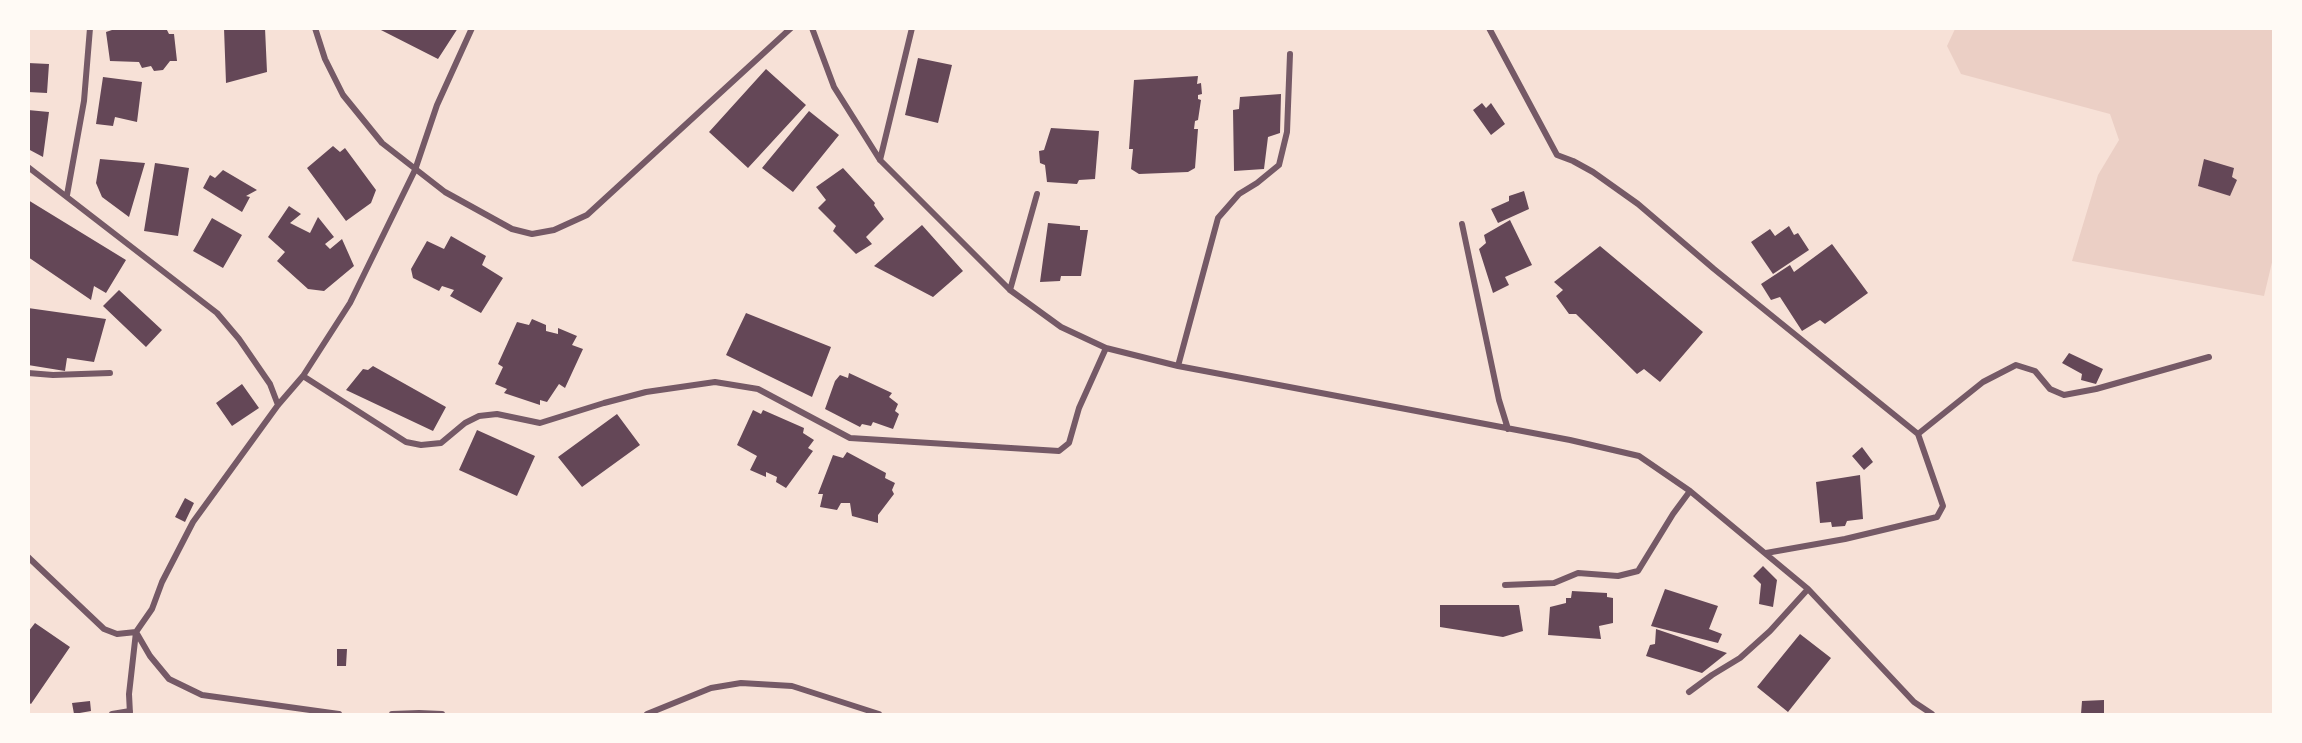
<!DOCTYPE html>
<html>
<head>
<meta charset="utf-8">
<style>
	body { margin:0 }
	#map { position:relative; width:2302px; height:743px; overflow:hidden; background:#f7e1d7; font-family:Helvetica,sans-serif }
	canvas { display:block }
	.frame { position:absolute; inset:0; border:30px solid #fffaf5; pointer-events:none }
</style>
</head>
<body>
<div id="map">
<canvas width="2302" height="743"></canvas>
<div class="frame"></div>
</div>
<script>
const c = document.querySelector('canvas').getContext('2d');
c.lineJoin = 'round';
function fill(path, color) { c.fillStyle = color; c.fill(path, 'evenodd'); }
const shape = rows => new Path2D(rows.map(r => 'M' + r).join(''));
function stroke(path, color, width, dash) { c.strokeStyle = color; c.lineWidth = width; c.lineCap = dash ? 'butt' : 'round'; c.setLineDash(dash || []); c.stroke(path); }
fill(shape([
	[1955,29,2273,29,2274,254,2264,296,2072,261,2098,175,2119,140,2110,114,1961,74,1947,46]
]), '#ebcfc5');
fill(shape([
	[118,28,166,28,169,34,174,34,177,61,170,61,163,70,154,71,151,66,142,68,139,62,110,61,106,32],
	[224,28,265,28,267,72,226,83],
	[377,28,458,28,438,59],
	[918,58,952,65,938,123,905,115],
	[28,63,49,64,47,93,28,92],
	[766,69,806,105,748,168,709,132],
	[1198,76,1197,84,1201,83,1202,94,1198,95,1198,99,1201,100,1198,120,1195,121,1194,129,1198,129,1195,168,1188,172,1139,174,1131,169,1133,149,1129,149,1134,80],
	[103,77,142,82,137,122,115,117,113,126,96,124],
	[1281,94,1280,133,1268,137,1264,169,1234,171,1233,110,1239,109,1240,97],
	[1482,103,1486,108,1491,103,1505,124,1491,135,1473,110],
	[28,110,49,112,43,157,28,149],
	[809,111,839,135,793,192,762,168],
	[1051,128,1099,131,1095,179,1079,180,1077,184,1047,182,1045,165,1040,163,1039,151,1044,150],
	[333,146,340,152,345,148,376,190,371,203,346,221,307,168],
	[100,159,145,163,129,217,102,197,96,183],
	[2204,159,2234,168,2232,177,2237,180,2230,196,2198,186],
	[155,163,189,168,178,236,144,231],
	[843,168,875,203,874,205,884,219,866,237,872,244,856,254,833,231,836,226,818,208,826,200,816,187],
	[223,170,257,190,246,196,250,197,242,212,203,188,210,175,215,178],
	[1524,191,1529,209,1498,223,1491,209,1509,201,1509,196],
	[28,200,126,260,106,293,94,286,91,300,28,257],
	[289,206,301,214,290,223,310,233,318,217,334,237,325,244,330,249,342,239,354,266,324,291,308,289,277,261,285,252,268,237],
	[212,218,242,235,223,268,193,251],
	[1510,220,1532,265,1505,277,1509,285,1493,293,1479,249,1486,243,1484,235],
	[1048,223,1080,226,1080,230,1088,230,1081,276,1061,276,1060,281,1040,282],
	[922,225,963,271,933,297,874,266],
	[1789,226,1794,235,1798,233,1809,250,1773,274,1751,242,1770,229,1775,236],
	[451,236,486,256,482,265,503,278,481,313,450,296,454,290,442,286,439,291,413,278,411,269,427,241,444,249],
	[1832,244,1868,293,1825,324,1820,320,1802,331,1780,297,1771,300,1761,284,1790,265,1794,272],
	[1600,246,1703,332,1660,382,1644,369,1637,374,1576,314,1569,314,1556,296,1563,290,1554,282],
	[119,290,162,330,146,347,103,306],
	[28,308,106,319,94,362,67,358,65,371,28,365],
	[746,313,831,347,812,397,726,355],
	[532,319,546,325,546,331,558,334,558,328,577,336,572,345,583,349,565,388,559,384,547,402,540,400,540,405,504,393,507,389,495,384,503,367,498,364,517,322,529,325],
	[2069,353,2103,369,2096,384,2081,380,2082,374,2062,363],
	[373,366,446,407,433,431,346,390,363,369,368,370],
	[849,373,892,393,889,397,898,404,895,411,899,414,893,429,873,422,871,426,862,424,860,427,825,409,835,381,840,375,848,378],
	[242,384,259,408,232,426,216,403],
	[753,410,761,414,763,410,804,428,803,433,814,440,808,448,813,451,786,488,776,482,777,477,766,472,766,477,750,470,757,456,737,445],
	[617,414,640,445,582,487,558,457],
	[477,430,535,456,517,496,459,470],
	[1862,447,1873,462,1864,470,1852,456],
	[847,452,886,473,885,478,895,483,892,490,894,494,878,515,878,523,852,516,850,503,841,503,837,510,820,507,823,494,818,494,833,455,843,458],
	[1860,475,1863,519,1847,521,1845,526,1832,527,1831,522,1820,523,1816,482],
	[185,498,194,503,185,522,175,517],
	[1763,566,1777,580,1773,607,1759,604,1761,584,1753,576],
	[1665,589,1718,606,1709,629,1722,634,1718,643,1651,626],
	[1572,591,1607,593,1607,597,1613,598,1613,623,1599,626,1601,639,1548,635,1550,607,1566,603,1566,598,1571,598],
	[1440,605,1519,605,1523,631,1503,637,1440,627],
	[35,623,70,647,31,704,28,702,28,632],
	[1656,629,1727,653,1702,673,1646,656,1650,645,1655,644],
	[1800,634,1831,658,1788,712,1757,687],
	[337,649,347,649,346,666,337,666],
	[2104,700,2104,714,2081,714,2082,701],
	[90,701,91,711,74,714,72,703]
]), '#644757');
stroke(shape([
	[315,28,325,59,343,95,382,143,445,192,512,229,532,234,554,230,587,215,791,28],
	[812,28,834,87,880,160,1010,290,1061,327,1106,348,1178,366,1570,440,1639,456,1690,491,1808,589,1914,702,1932,714],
	[1489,28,1557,155,1573,161,1593,172,1638,204,1714,269,1918,434,1943,506,1937,517,1845,539,1766,553],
	[880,160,912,28],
	[28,167,217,313,239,339,270,384,278,405],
	[67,195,84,101,90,28],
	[1462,224,1499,400,1508,429],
	[1010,290,1037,194],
	[1178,366,1218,218,1239,194,1257,183,1279,165,1287,132,1290,54],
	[28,373,53,375,110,373],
	[303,376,406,442,421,445,441,443,465,423,479,416,497,414,540,423,604,403,646,392,715,382,758,389,850,438,1059,451,1069,443,1079,408,1106,348],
	[1918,434,1983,382,2016,365,2035,371,2050,389,2064,395,2096,389,2209,357],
	[28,557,104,629,117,634,136,632],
	[1505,585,1554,583,1578,573,1618,576,1638,571,1673,514,1690,491],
	[136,632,150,656,169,679,202,695,339,714],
	[1689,692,1712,675,1740,658,1770,631,1808,589],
	[112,714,130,711],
	[130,714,129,694,136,632,152,609,162,582,193,522,278,405,303,376,350,303,415,170,437,105,472,28],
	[392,714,419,713,442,714],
	[647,714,711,688,741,683,792,686,879,714]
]), '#755966', 6);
</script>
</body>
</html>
